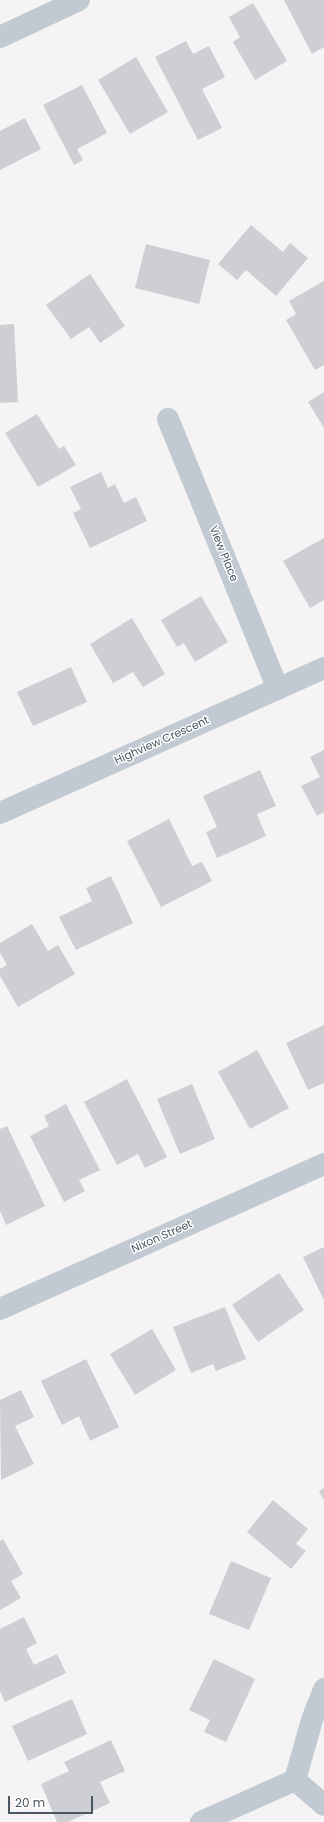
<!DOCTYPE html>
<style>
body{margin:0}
#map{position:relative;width:324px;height:1822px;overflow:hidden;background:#f5f3f3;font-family:Poppins,sans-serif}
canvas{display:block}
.scale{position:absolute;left:8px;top:1796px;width:85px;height:18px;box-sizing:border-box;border:2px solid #4a5661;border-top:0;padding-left:5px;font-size:12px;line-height:14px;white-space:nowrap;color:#4a5661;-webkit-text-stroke:3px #fff;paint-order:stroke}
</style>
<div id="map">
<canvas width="324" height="1822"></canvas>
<div class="scale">20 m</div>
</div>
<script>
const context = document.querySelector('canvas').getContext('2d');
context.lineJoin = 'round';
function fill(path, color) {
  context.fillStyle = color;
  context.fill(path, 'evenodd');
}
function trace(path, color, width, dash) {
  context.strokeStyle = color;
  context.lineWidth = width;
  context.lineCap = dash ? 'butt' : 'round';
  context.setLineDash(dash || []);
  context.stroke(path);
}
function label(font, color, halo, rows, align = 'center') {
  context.font = font + ' Poppins,sans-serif';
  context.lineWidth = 3;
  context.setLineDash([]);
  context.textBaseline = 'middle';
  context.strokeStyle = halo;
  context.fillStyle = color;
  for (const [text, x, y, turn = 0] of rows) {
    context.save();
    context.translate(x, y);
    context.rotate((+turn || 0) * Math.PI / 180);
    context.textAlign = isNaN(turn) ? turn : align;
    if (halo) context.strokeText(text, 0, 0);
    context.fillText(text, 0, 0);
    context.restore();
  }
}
fill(new Path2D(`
 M284 0H324V47L312 54Z
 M253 3 287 61 255 80 233 42 240 37 229 17Z
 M186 41 193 54 209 46 225 77 202 89 222 128 198 140 155 57Z
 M136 57 168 112 130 134 98 80Z
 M82 85 107 133 77 149 83 160 74 165 43 105Z
 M25 118 41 149 0 170V131Z
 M251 225 283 252 290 243 308 258 276 296 246 270 237 280 218 264Z
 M146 244 210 260 199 304 135 288Z
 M90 274 125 326 100 343 89 327 71 339 46 305Z
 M324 281V365L315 370 286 320 296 314 289 301Z
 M14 324 18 402 0 403V325Z
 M324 392V428L308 402Z
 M37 414 59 449 64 446 76 465 38 487 5 433Z
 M101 472 108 488 115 484 124 503 136 497 147 521 90 548 73 513 81 509 70 487Z
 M324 538V600L310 608 283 561Z
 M201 596 228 642 195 662 184 643 177 647 161 620Z
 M132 618 165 674 143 687 133 672 113 683 90 644Z
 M71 667 87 702 33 726 17 692Z
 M324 750V812L317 816 301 786 320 777 310 757Z
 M260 770 276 806 257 814 266 836 217 858 206 832 217 827 203 796Z
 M169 819 192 866 202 862 212 881 161 907 127 841Z
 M111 876 133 923 76 950 59 917 92 901 86 888Z
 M32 924 48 951 58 945 75 974 18 1007 0 976V969L7 965 0 953V943Z
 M324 1025V1083L308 1090 286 1043Z
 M257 1050 289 1108 250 1129 218 1072Z
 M127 1079 167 1157 145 1168 138 1154 117 1165 84 1102Z
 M192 1084 215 1139 180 1154 157 1099Z
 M66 1104 100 1170 79 1180 85 1191 64 1202 30 1136 49 1126 44 1116Z
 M7 1126 45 1206 6 1225 0 1211V1129Z
 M324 1247V1300L303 1257Z
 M279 1273 304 1310 258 1342 232 1305Z
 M225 1307 246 1359 216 1371 213 1364 191 1373 173 1327Z
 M152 1329 176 1370 135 1395 110 1354Z
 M86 1359 119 1427 90 1441 79 1416 62 1425 41 1381Z
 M21 1390 34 1417 15 1426 34 1464 1 1480 0 1400Z
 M324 1488V1500L319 1491Z
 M273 1500 308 1529 296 1544 306 1551 291 1569 247 1532Z
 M3 1539 23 1574 11 1581 21 1598 0 1610V1541Z
 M231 1561 271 1578 249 1630 209 1614Z
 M24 1617 37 1643 26 1649 34 1665 57 1654 66 1673 5 1702 0 1691V1629Z
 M214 1659 255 1679 226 1742 204 1732 210 1720 189 1710Z
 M72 1699 87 1734 28 1761 12 1726Z
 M111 1740 125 1771 100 1782 110 1803 68 1822H57L41 1784 69 1771 64 1762Z`), '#cdcfd5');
trace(new Path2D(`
 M0 37 79 0
 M168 419 278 689
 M0 813 324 668
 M295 1780 312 1720 324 1689
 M295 1780 324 1805
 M201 1822 295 1780`), '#c1cad2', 22);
trace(new Path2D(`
 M0 1309 324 1164`), '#c1cad2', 22);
label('11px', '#4a5661', '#fff', [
 ["View Place",223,554,68],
 ["Highview Crescent",162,741,-24],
 ["Nixon Street",162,1237,-24]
]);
</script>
